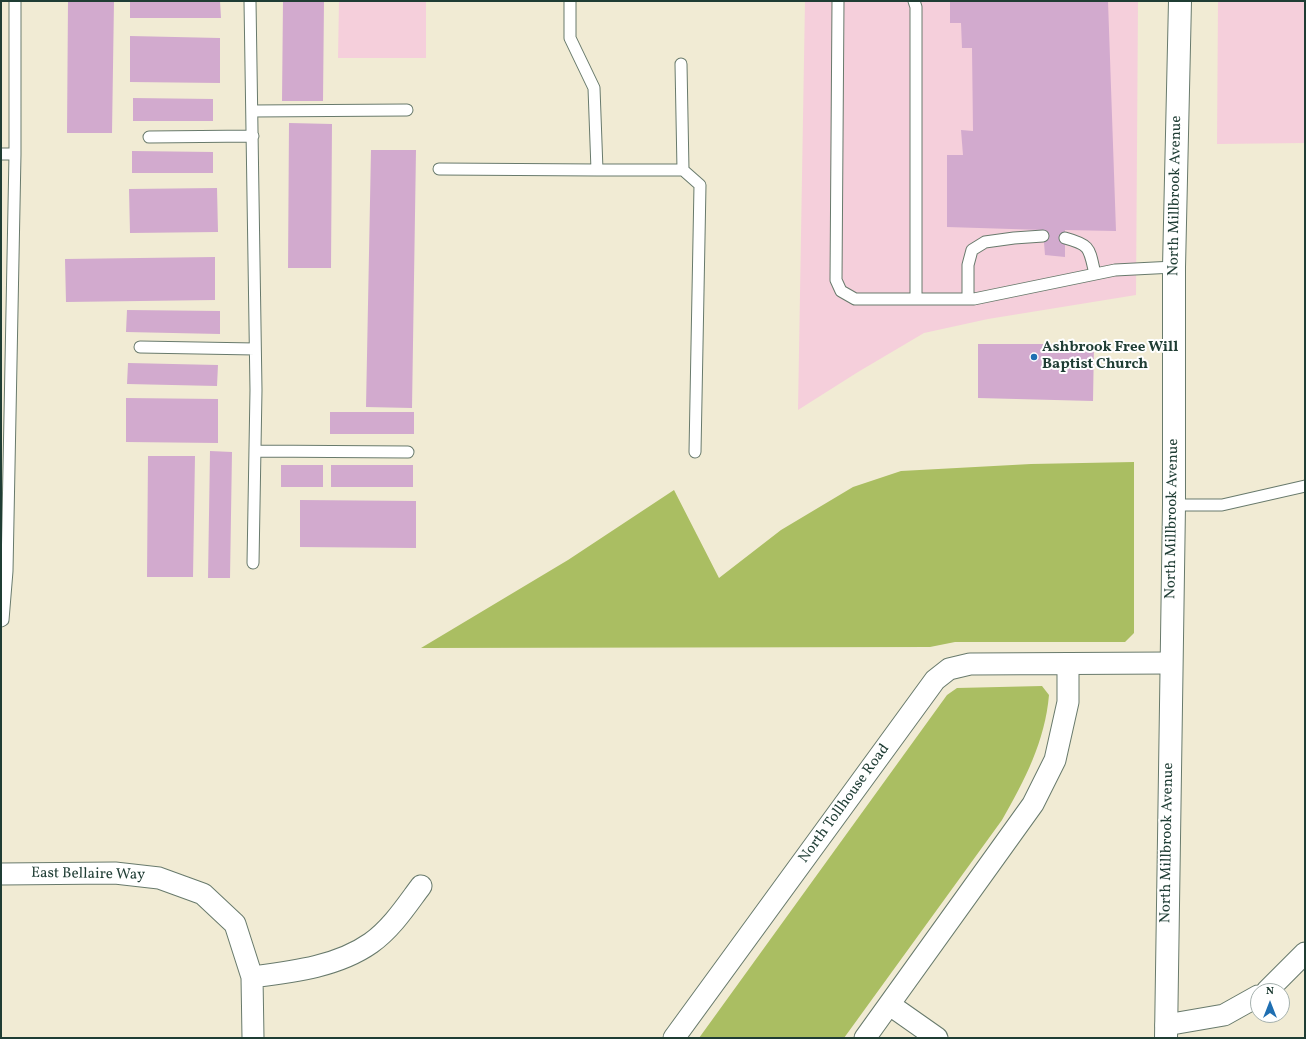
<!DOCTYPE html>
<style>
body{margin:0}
#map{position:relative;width:1306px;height:1039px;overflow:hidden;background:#f1ebd4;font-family:Vollkorn,serif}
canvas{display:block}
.frame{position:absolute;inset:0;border:2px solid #1f3d34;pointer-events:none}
.north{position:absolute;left:1250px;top:983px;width:40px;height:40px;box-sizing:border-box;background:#fff;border:1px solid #a5b1ae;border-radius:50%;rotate:0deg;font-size:11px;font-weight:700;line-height:16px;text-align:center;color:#1f3d34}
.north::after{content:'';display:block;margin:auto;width:14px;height:18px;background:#1f6fb2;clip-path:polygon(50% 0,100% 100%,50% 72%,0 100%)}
</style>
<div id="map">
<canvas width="1306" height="1039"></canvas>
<div class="frame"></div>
<div class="north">N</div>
</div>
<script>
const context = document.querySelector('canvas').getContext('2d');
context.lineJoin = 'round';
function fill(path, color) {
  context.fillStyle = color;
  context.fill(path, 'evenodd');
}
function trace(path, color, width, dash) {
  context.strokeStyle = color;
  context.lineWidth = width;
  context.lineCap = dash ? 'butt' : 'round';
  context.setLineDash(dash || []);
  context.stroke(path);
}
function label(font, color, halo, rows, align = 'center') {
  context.font = font + ' Vollkorn,serif';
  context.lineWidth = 4;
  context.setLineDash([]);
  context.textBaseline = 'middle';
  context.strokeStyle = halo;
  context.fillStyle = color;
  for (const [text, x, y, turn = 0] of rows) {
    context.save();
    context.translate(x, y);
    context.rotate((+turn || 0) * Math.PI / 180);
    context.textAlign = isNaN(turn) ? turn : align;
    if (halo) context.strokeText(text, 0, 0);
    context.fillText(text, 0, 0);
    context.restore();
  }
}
fill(new Path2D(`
 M339 1H426V58H338Z
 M805 1H1138L1136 295 988 319 924 333 858 372 798 410Z
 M1218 1H1305V143L1217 144Z`), '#f5cfdb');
fill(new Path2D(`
 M1134 462V633L1125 642H955L930 647 421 648 568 560 674 490 719 578 781 530 853 487 901 471 1031 464Z
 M1042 686 1049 695C1045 741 1025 780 1002 820L844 1038H699L947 695 957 688Z`), '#aabe62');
fill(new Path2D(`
 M68 1H114L112 133H67Z
 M130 1H220L221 18H130Z
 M283 1H324L323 101H282Z
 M950 1H1108L1116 231 1065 230V257L1045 255 1043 230 947 227V155H963L961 130 973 131 972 48H962L961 23H950Z
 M130 36 220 38V83L130 82Z
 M133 98 213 99V121H133Z
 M289 123 332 124 331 268H288Z
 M371 150H416L412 408 366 407Z
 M132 151 213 152V173H132Z
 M217 188 218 232 130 233 129 189Z
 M215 257V300L66 302 65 259Z
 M127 310 220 311V334L126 332Z
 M978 344H1094L1093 401 978 398Z
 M128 363 218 365 217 386 127 384Z
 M126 398 218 399V443L126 442Z
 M330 412H414V434H330Z
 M210 451 232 452 230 578H208Z
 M148 456H195L193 577H147Z
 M281 465H323V487H281Z
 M331 465H413V487H331Z
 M300 500 416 501V548L300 547Z`), '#d2aace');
const service = new Path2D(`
 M250 1 256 390 253 563
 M838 1 836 280 841 291 855 299H974L1115 270 1174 267
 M914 1 916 7V299
 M681 64 683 170
 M252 111 407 110
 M149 137 253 136
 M1 154H15
 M439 169 597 170 594 88 570 38V1
 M597 170H683L700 185 695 452
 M1065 238C1091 245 1089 248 1095 274
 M968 299V265L972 250 985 242 1014 238 1043 236
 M140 347 255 349
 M255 451 408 452
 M1174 505H1222L1305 486
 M1 621 3 620 7 571 15 154V1`);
const minor = new Path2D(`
 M1 874 115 873 159 878 203 894 235 924 252 977 253 1038
 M252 977C291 972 337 967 371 943 392 928 406 906 421 886
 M1267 991 1305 953
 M890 1005 937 1038
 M1166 1025 1224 1015 1258 996
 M674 1038 935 680 949 669 970 664 1170 663
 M865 1038 1033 804 1055 760 1068 702V664`);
const tertiary = new Path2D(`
 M1166 1038 1174 505V267L1180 1`);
trace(service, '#687a6c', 13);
trace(minor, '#687a6c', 23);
trace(tertiary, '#687a6c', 24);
trace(service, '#fff', 11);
trace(minor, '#fff', 21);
trace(tertiary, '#fff', 22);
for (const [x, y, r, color] of [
 [1034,357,4,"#1f6fb2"]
]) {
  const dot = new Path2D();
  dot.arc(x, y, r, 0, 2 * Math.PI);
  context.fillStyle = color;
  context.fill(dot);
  trace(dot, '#fff', 1.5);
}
label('15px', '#1f3d34', '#fff', [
 ["North Millbrook Avenue",1176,196,-89],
 ["North Millbrook Avenue",1173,519,-89],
 ["North Tollhouse Road",845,804,-54],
 ["North Millbrook Avenue",1168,843,-89],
 ["East Bellaire Way",88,875,1]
]);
label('bold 15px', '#1f3d34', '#fff', [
 ["Ashbrook Free Will",1042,348],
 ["Baptist Church",1042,365]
], 'left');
</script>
